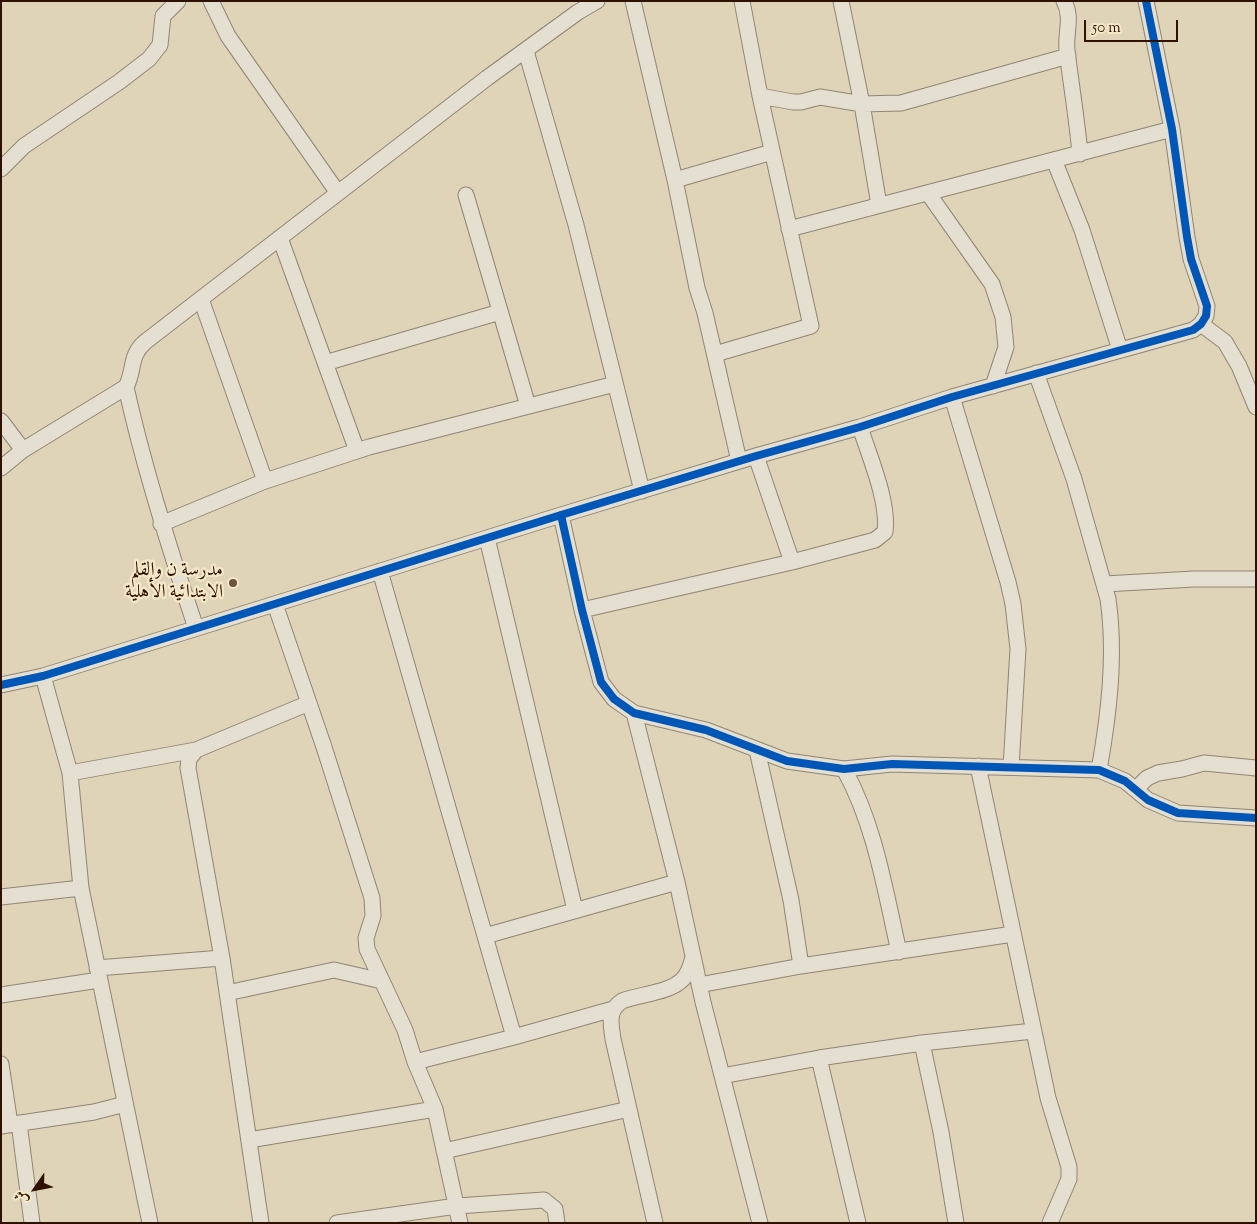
<!DOCTYPE html>
<meta charset="utf-8">
<style>
body{margin:0}
#map{position:relative;width:1257px;height:1224px;overflow:hidden;background:#dfd4b8;font-family:"Sorts Mill Goudy",Amiri,serif}
canvas{display:block}
.frame{position:absolute;inset:0;border:2px solid #2e1100;pointer-events:none}
.north{position:absolute;left:10px;top:1164px;width:50px;height:50px;-webkit-text-stroke:4px #f5e8c6;paint-order:stroke;rotate:237deg;font-size:14px;font-weight:700;line-height:20px;text-align:center;color:#2e1100}
.north::after{content:'';display:block;margin:auto;width:18px;height:22px;background:#2e1100;clip-path:polygon(50% 0,100% 100%,50% 72%,0 100%)}
.scale{position:absolute;left:1084px;top:20px;width:94px;height:22px;box-sizing:border-box;border:2px solid #2e1100;border-top:0;padding-left:6px;font-size:15px;line-height:18px;white-space:nowrap;color:#2e1100;-webkit-text-stroke:4px #f5e8c6;paint-order:stroke}
</style>
<div id="map">
<canvas width="1257" height="1224"></canvas>
<div class="frame"></div>
<div class="north">ش</div>
<div class="scale">50 m</div>
</div>
<script>
const context = document.querySelector('canvas').getContext('2d');
context.lineJoin = 'round';
function trace(path, color, width, dash) {
  context.strokeStyle = color;
  context.lineWidth = width;
  context.lineCap = dash ? 'butt' : 'round';
  context.setLineDash(dash || []);
  context.stroke(path);
}
function label(font, color, halo, rows, align = 'center') {
  context.font = font + ' "Sorts Mill Goudy",Amiri,serif';
  context.lineWidth = 4.5;
  context.setLineDash([]);
  context.textBaseline = 'middle';
  context.strokeStyle = halo;
  context.fillStyle = color;
  for (const [text, x, y, turn = 0] of rows) {
    context.save();
    context.translate(x, y);
    context.rotate((+turn || 0) * Math.PI / 180);
    context.textAlign = isNaN(turn) ? turn : align;
    if (halo) context.strokeText(text, 0, 0);
    context.fillText(text, 0, 0);
    context.restore();
  }
}
const minor = new Path2D(`
 M211 1 228 36 338 193
 M633 1 675 180
 M841 1 862 104 879 205
 M1064 1C1073 18 1065 33 1067 50 1071 85 1077 119 1080 154
 M526 51 576 225 642 491
 M760 96 793 102H801L820 97 862 104 901 103 1068 56
 M1054 160 1082 230 1120 350
 M1 169 24 146 119 82 149 59 160 45 163 16 178 1
 M928 193 992 284 1003 317 1006 347 993 386
 M466 195 528 406
 M789 229 1172 129
 M280 238 357 451
 M201 299 265 481
 M1201 324 1225 342 1239 366 1256 407
 M715 354 811 326 760 96 742 1
 M325 363 500 312
 M1036 373 1074 479 1108 599C1116 655 1109 714 1099 770
 M126 387C144 469 169 548 196 628
 M952 397 1008 582 1013 604 1018 649 1011 767
 M1 421 23 450 126 387C135 370 129 356 145 342L487 78 578 12 597 1
 M756 456 792 562
 M739 461 705 313 697 288 675 180 772 152
 M1 468 23 450
 M561 515 582 610 601 682 614 699 634 713 706 730 787 761 844 769 892 764 1099 770 1125 781 1148 800 1178 813 1256 818
 M161 524 265 481 369 447 615 384
 M487 538 575 910
 M380 571 514 1037
 M1104 584 1194 579H1256
 M275 604 324 747 372 898 373 916 366 938 367 949 405 1030 415 1062 435 1109 460 1223
 M582 610 792 562 875 540 885 532C889 502 870 458 860 427
 M43 676 70 773 81 888 150 1223
 M1 685 43 676 561 515 756 456 860 427 952 397 1193 330 1201 324 1206 316 1207 306 1191 259 1187 237 1172 129 1146 1
 M634 713 677 882 703 1002 760 1223
 M757 750 791 900 801 966
 M978 766 1048 1098 1069 1167V1179L1050 1223
 M844 769C875 825 885 890 899 952
 M70 773 196 750
 M1136 789 1147 778 1158 773 1182 769 1204 763 1256 768
 M1 897 81 888
 M485 936 677 882
 M97 968 222 958
 M699 985 801 966 1013 934
 M227 993 334 970 382 981
 M1 995 99 980
 M922 1043 941 1132 956 1223
 M819 1058 858 1223
 M415 1062 514 1037 613 1009
 M1 1064 10 1124
 M722 1076 819 1058 922 1043 1033 1031
 M19 1123 32 1223
 M1 1126 94 1112 125 1104
 M249 1140 435 1109
 M444 1151 629 1109
 M261 1223 222 958 188 768 189 759 196 750 309 703
 M337 1223 457 1206 544 1200 555 1209 557 1223
 M655 1223 613 1039C611 1023 607 1011 622 1001 640 994 670 993 683 979 689 973 691 965 693 957`);
trace(minor, '#8f8573', 17);
trace(minor, '#e5dfd1', 15);
trace(new Path2D(`
 M561 515 582 610 601 682 614 699 634 713 706 730 787 761 844 769 892 764 1099 770 1125 781 1148 800 1178 813 1256 818
 M1 685 43 676 561 515 756 456 860 427 952 397 1193 330 1201 324 1206 316 1207 306 1191 259 1187 237 1172 129 1146 1`), '#0057b8', 8);
for (const [x, y, r, color] of [
 [233,583,5,"#6c5540"]
]) {
  const dot = new Path2D();
  dot.arc(x, y, r, 0, 2 * Math.PI);
  context.fillStyle = color;
  context.fill(dot);
  trace(dot, '#f5e8c6', 2);
}
label('19px', '#2e1100', '#f5e8c6', [
 ["مدرسة ن والقلم",223,572],
 ["الابتدائية الأهلية",223,594]
], 'right');
</script>
